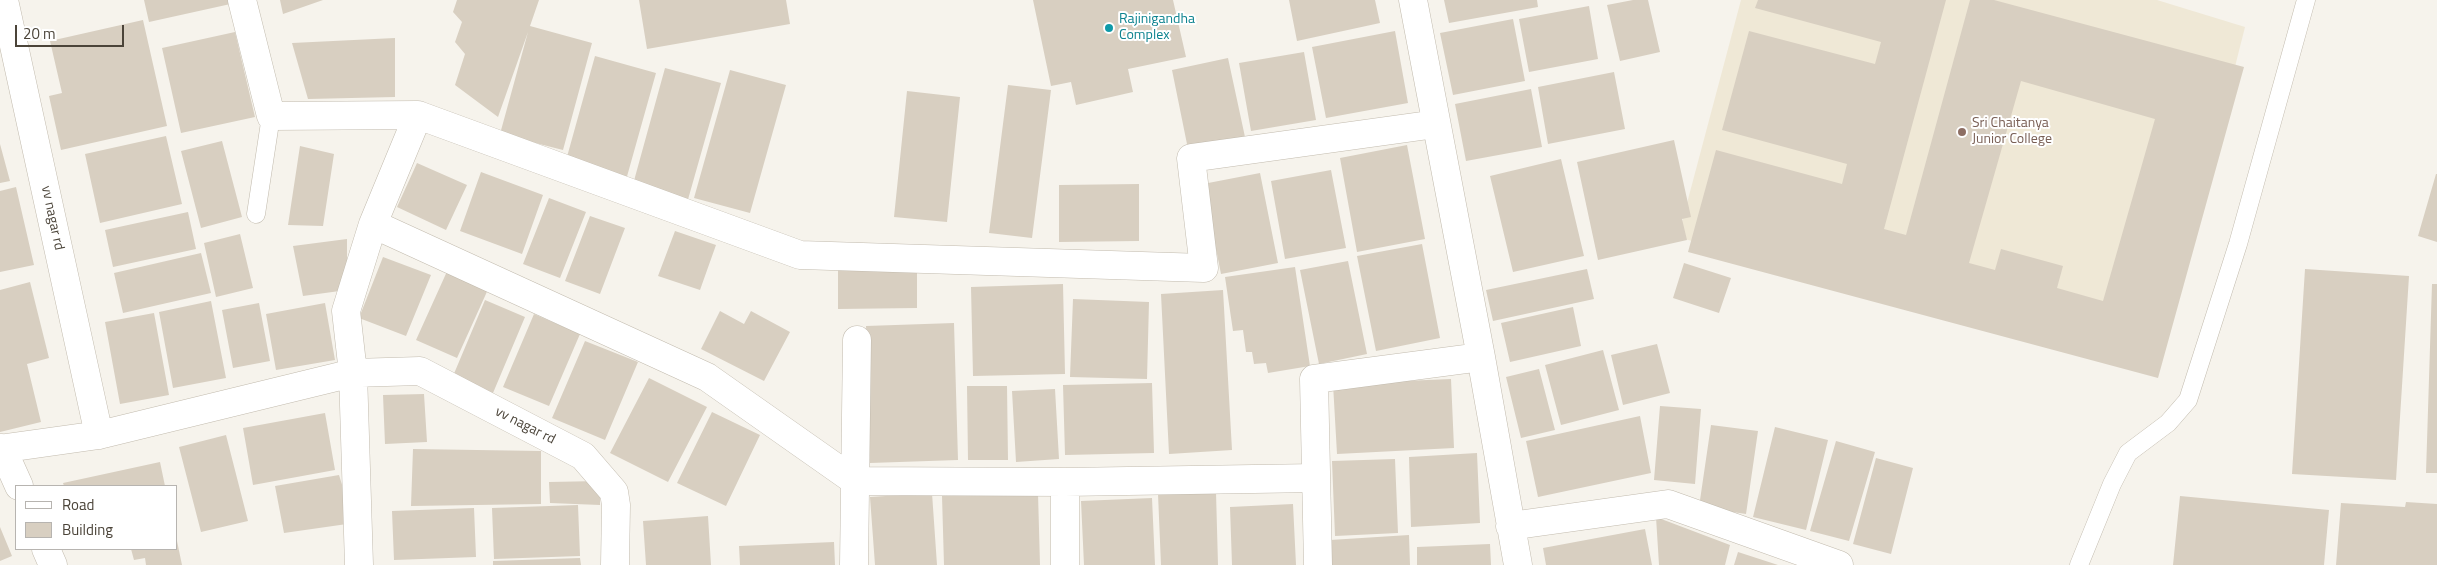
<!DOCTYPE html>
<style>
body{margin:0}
#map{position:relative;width:2437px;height:565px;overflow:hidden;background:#f6f3ec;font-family:"Titillium Web",sans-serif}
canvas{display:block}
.legend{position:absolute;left:15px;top:485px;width:162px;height:65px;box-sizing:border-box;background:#fff;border:1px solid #b7b4b0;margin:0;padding:6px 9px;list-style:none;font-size:15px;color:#4b4439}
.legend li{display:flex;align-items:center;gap:10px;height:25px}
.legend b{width:25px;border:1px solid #b7b4b0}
.scale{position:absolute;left:15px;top:25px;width:109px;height:22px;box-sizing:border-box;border:2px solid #4b4439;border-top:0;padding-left:6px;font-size:15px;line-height:18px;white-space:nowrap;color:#4b4439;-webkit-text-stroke:4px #fff;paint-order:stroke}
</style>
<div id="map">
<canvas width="2437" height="565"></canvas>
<ul class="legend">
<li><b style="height:6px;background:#fff"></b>Road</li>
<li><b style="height:14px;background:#d8cfc1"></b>Building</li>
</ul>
<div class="scale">20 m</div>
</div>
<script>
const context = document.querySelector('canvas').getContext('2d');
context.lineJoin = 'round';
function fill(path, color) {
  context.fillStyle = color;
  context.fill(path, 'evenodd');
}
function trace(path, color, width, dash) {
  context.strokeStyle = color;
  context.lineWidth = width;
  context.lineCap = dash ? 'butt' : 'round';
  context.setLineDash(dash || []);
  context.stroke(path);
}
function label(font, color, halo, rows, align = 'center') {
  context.font = font + ' "Titillium Web",sans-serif';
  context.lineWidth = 4;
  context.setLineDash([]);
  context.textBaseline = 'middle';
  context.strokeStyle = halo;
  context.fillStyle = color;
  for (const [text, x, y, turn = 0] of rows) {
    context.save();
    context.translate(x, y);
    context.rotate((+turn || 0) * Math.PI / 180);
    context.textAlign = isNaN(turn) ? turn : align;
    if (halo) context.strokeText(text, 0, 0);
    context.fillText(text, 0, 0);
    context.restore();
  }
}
fill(new Path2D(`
 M1741 0H2157L2245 27 2157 376 1678 237Z`), '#efe8d6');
fill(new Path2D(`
 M144 0H234L235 3 149 22Z
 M280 0H323L283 14Z
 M457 0H539L530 26 592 43 563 150 500 134 528 32 498 117 455 85 465 54 455 42 462 22 453 12Z
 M639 0H786L790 24 647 49Z
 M1033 0H1173L1186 57 1128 69 1133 92 1076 105 1071 82 1051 86Z
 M1289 0H1375L1380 23 1297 41Z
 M1444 0H1537L1538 7 1449 23Z
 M1633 0H1648L1660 52 1620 61 1607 5Z
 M1758 0H1946L1884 229 1906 235 1970 0H1994L2244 67 2158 378 1688 252 1716 150 1842 184 1847 164 1722 130 1749 31 1875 64 1881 42 1755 8ZM2021 81 2155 119 2103 301 2057 288 2063 266 2001 249 1995 270 1969 263Z
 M1589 6 1598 59 1529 72 1519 19Z
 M1513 19 1525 81 1453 95 1440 33Z
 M143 20 167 126 61 150 49 96 62 93 50 41Z
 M1395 31 1408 103 1326 118 1312 47Z
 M235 32 255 117 181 133 162 48Z
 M395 38V97L308 99 292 43Z
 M1304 52 1316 120 1251 131 1239 63Z
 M595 56 656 73 626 180 565 164Z
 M1228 58 1245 137 1188 149 1172 70Z
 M665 68 721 83 687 203 632 188Z
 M730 70 786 85 750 213 694 198Z
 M1614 72 1625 129 1548 144 1538 87Z
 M1008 85 1051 90 1032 238 989 233Z
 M1531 89 1542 147 1466 161 1455 104Z
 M907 91 960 97 947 222 894 217Z
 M166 136 182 204 100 223 85 154Z
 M1674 140 1691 217 1682 219 1687 240 1598 260 1577 162Z
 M222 141 242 217 201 228 181 151Z
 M0 144 10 181 0 183Z
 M1407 145 1425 239 1357 252 1340 158Z
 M300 146 334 154 323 226 288 225Z
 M1561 159 1584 256 1513 272 1490 176Z
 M417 163 467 185 446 230 397 207Z
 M1331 170 1346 248 1285 259 1271 181Z
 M481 172 543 195 522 254 460 231Z
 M1260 173 1278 263 1221 274 1203 184Z
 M2436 174H2437V242L2418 236Z
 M1139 184V241L1059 242V185Z
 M16 187 34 265 0 272V191Z
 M549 198 586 212 560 278 523 264Z
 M188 212 196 249 113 267 105 230Z
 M590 216 625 228 600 294 565 281Z
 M675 231 716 245 700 290 658 276Z
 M240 234 253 288 216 297 204 243Z
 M347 239V290L303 296 293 246Z
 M1422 244 1440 338 1376 351 1357 256Z
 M201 253 211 293 123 313 114 273Z
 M383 257 431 275 406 336 359 318Z
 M1348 261 1367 354 1319 364 1300 270Z
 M838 263H917V308L838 309Z
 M1684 263 1731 278 1719 313 1673 298Z
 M449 267 490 285 457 358 416 340Z
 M1295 267 1310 366 1268 373 1266 363 1254 364 1252 352H1246L1243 330 1233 331 1225 277Z
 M1587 269 1594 299 1493 321 1486 290Z
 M2305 269 2409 276 2396 480 2292 474Z
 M30 282 49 358 27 364 41 422 0 432V290Z
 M1063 284 1065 374 973 376 971 287Z
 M2432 284H2437V473H2426Z
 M1223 290 1232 450 1169 454 1161 294Z
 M1073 299 1149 302 1147 379 1070 377Z
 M485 300 525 317 493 393 453 376Z
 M211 301 226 378 173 388 159 312Z
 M259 303 270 361 233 368 222 310Z
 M325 303 335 360 276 370 266 314Z
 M1573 307 1581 346 1510 362 1501 323Z
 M720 311 744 324 751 311 790 332 764 381 701 349Z
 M154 313 169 395 120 404 105 322Z
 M534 314 580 334 549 406 503 387Z
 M954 323 958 460 870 463 866 326Z
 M585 341 638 362 605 440 552 418Z
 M1657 344 1670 393 1623 405 1611 355Z
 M1603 350 1619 410 1561 425 1545 365Z
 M1539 369 1555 430 1521 438 1506 377Z
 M649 378 707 407 668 482 610 453Z
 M1451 379 1454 448 1337 454 1333 384Z
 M1152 383 1154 453 1065 455 1063 385Z
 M967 386H1007L1008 460H968Z
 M1055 389 1059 459 1016 462 1012 391Z
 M424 394 427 442 385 444 383 395Z
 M1660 406 1701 409 1695 484 1654 480Z
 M712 412 760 435 726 506 677 483Z
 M325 413 335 470 253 485 243 428Z
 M1640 416 1651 473 1538 497 1526 441Z
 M1711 425 1758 431 1746 514 1699 507Z
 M1775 427 1828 440 1806 530 1753 517Z
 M226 435 248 521 201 532 179 447Z
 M1836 441 1875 452 1849 541 1810 531Z
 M413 449 541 451V504L411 506Z
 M1477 453 1480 523 1411 527 1409 457Z
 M1876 458 1913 468 1891 554 1853 544Z
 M1395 459 1398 533 1335 536 1332 461Z
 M160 462 165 486H64L63 483Z
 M339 475 354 523 284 533 275 486Z
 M600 481V505L550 503 549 482Z
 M1216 492 1218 565H1161L1158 494Z
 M932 493 937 565H875L870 497Z
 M1038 493 1040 565H944L942 496Z
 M2180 496 2329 510 2324 565H2173Z
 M1152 498 1155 565H1084L1081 501Z
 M2406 502 2437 504V565H2336L2341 503 2405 507Z
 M1293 504 1296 565H1232L1230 507Z
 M578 505 580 556 494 559 492 508Z
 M474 508 476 557 394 560 392 511Z
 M708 516 711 565H646L643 521Z
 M1656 517 1730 545 1725 565H1659Z
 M0 527 12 556 0 561Z
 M1645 529 1652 565H1546L1543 548Z
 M1409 535 1410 565H1331L1330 540Z
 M177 541 182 565H146L145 558 134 560 131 549H176Z
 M834 542 835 565H740L739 546Z
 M1490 544 1491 565H1417V547Z
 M1738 552 1778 565H1734Z
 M580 558 581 565H493V561Z`), '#d8cfc1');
const service = new Path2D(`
 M256 214 271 116
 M2079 565 2112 484 2128 453 2168 423 2188 400 2238 244 2306 0`);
const minor = new Path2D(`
 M4 0 99 435
 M242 0 271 116 418 115 800 255 1204 268 1191 158 1436 124
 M1413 0 1481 357 1518 565
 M373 224 707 377 855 481 1065 482 1316 478
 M2 448 19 486
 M0 449 99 435 353 373 420 371 583 456 614 492 616 505 615 565
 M1065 482V565
 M1510 526 1668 504 1839 565
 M46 549 53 565
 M359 565 353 373 346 311 373 224 418 115
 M854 565 857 340
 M1318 565 1314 379 1481 357`);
trace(service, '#c2bbae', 19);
trace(minor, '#c2bbae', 29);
trace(service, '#fff', 18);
trace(minor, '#fff', 28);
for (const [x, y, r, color] of [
 [1109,28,5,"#0f9aa8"],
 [1962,132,5,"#8d6e63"]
]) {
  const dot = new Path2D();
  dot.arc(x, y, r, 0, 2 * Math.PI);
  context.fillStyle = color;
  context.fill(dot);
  trace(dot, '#fff', 2);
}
label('14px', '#0d838f', '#fff', [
 ["Rajinigandha",1119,20],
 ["Complex",1119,36]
], 'left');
label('14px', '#785e54', '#fff', [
 ["Sri Chaitanya",1972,124],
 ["Junior College",1972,140]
], 'left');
label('14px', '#4b4439', '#fff', [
 ["vv nagar rd",52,218,78],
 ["vv nagar rd",525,426,27]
]);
</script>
